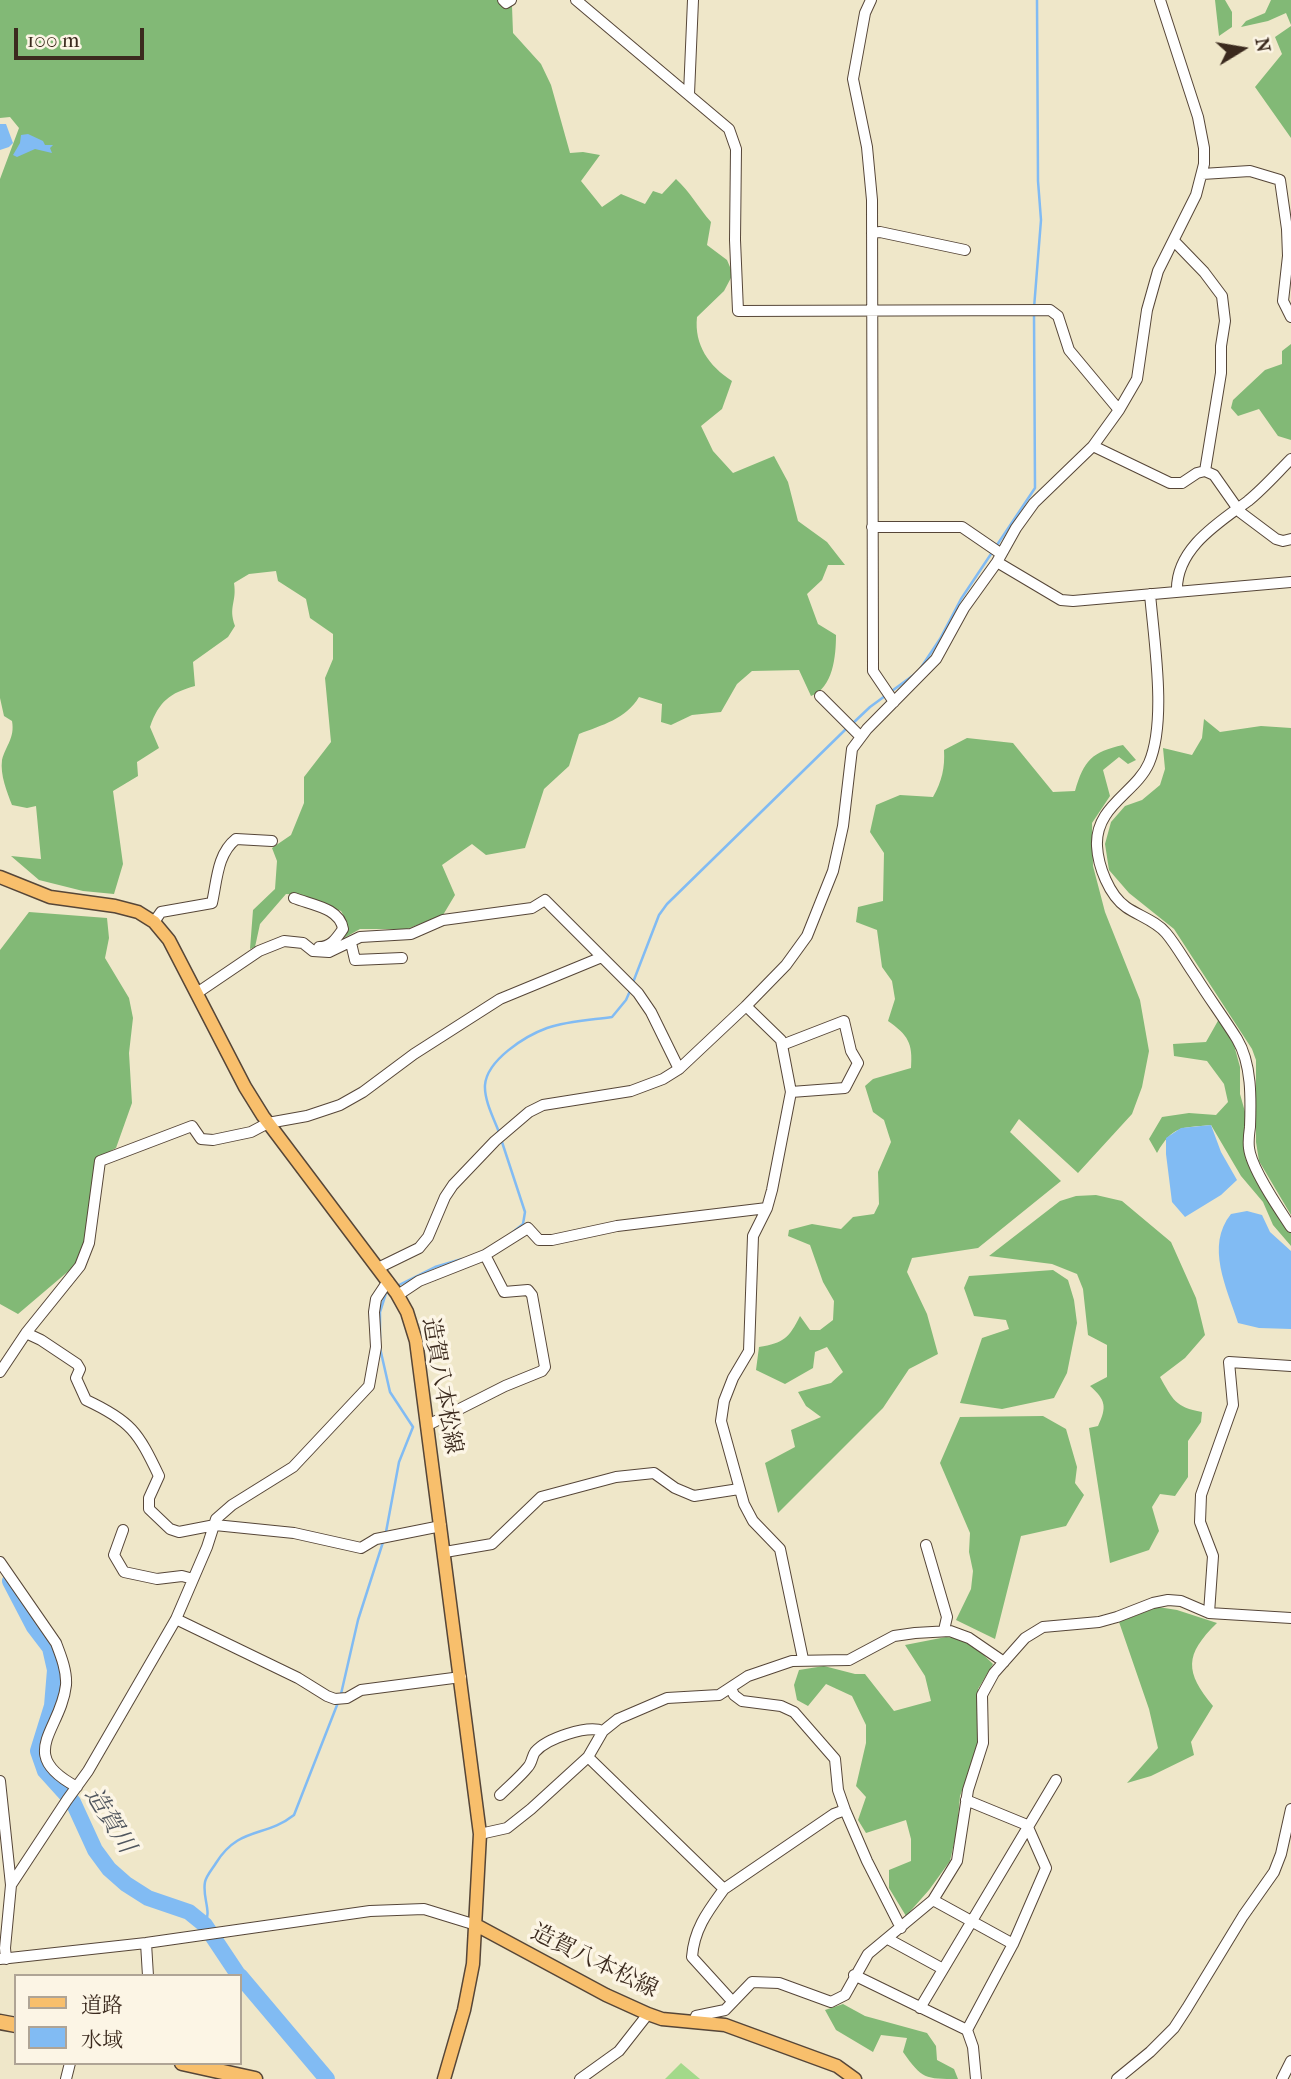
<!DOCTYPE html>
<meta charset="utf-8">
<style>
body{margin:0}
#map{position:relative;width:1291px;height:2079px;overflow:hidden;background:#efe7c9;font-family:"IM FELL French Canon","Noto Serif JP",serif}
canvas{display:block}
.legend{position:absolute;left:14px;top:1974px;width:228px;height:91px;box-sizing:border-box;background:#fcf5e5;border:2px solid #afa495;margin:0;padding:9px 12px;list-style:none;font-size:21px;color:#3b2a1e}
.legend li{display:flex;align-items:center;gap:14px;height:35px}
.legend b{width:35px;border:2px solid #afa495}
.north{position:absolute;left:1207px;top:14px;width:70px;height:70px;-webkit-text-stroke:5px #fcf5e5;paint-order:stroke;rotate:79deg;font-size:19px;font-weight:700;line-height:28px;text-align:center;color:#3b2a1e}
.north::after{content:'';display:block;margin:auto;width:24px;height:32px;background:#3b2a1e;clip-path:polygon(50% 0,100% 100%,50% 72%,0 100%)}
.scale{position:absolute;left:14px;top:28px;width:130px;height:32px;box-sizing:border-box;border:4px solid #3b2a1e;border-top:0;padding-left:9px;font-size:21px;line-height:24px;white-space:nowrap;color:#3b2a1e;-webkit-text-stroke:5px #fcf5e5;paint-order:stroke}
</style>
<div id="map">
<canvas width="1291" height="2079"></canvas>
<ul class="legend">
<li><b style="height:9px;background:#f8bf6c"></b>道路</li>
<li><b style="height:19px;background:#81bbf3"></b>水域</li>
</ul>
<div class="north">N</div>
<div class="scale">100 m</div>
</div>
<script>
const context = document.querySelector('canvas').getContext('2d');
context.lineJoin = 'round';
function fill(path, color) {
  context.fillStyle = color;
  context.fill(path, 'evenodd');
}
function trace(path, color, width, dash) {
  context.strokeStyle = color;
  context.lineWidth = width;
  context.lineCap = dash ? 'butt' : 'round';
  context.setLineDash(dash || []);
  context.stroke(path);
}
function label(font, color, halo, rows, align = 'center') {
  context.font = font + ' "IM FELL French Canon","Noto Serif JP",serif';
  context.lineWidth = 7;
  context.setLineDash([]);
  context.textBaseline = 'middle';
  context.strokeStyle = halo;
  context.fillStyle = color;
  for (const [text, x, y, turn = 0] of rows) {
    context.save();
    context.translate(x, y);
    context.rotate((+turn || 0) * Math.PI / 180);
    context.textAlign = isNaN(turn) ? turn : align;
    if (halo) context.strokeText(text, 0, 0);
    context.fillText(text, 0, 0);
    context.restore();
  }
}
fill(new Path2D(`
 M681 2063 700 2079H665Z`), '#a3d98a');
fill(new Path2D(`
 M0 0H508L512 6 513 33 541 64 551 85 570 153 583 152 600 155 581 181 602 207 621 194 645 204 653 191 662 194 676 179C690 192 698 207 711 222L707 245 727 260 733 274 724 291 697 317C694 345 709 366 732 381L722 409 701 426 713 451 733 473 774 456 788 482 798 521 827 542 845 565H828L822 580 807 594 818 624 836 635C836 656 833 688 811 696L799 670 752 671 737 684 721 712 692 715 671 725 661 722 662 704 639 697C626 719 602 725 579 734L569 766 544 789 525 848 486 855 472 844 442 865 455 895 443 915 407 929H360L344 938 347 922 341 911 300 895 286 894 260 924 255 947 250 949 253 910 275 889 277 861 272 848 291 835 304 803V777L331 742 325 678 333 659V634L310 618 306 599 278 581 276 571 249 574 234 583C237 603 228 606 235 626L228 637 193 662 195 686C170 693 159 701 150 727L159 748 137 762 138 776 113 791 123 864 114 894 83 891 39 880 11 856 41 859 36 806 27 808 12 805C7 792 0 775 2 760 6 745 15 738 12 721L4 716 0 698V179L19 128 10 117 0 118Z
 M1215 0H1225L1232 12V27L1219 36Z
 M1271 0H1291V25L1286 13 1268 21 1241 27 1246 21 1265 13Z
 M1291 26V25V138L1255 87 1282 54 1275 37Z
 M1291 344V440L1278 436 1259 409 1238 416 1231 408 1233 400 1265 370 1282 364V351Z
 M1204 719 1220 732 1261 726 1291 728V1215L1259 1161 1256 1142V1060L1252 1049 1174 929 1129 893 1109 870 1105 844 1111 822 1125 806 1142 800 1160 785 1165 769 1163 748 1192 755 1202 738Z
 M967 738 1013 743 1053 792 1075 791C1084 760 1092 752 1123 745L1136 760 1128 764 1119 757 1103 770 1110 796 1092 823 1093 866 1105 912 1140 1000 1149 1051 1142 1087 1132 1114 1078 1173 1019 1119 1010 1132 1061 1181 978 1248 912 1258 907 1272 927 1314 938 1354 909 1369 883 1408 778 1513 765 1463 795 1447 791 1430 821 1417 806 1406 798 1392 831 1383 843 1372 827 1347 815 1352 813 1368 785 1384 756 1370 759 1347C784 1343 789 1338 800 1316L810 1330H820L833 1320 834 1301 823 1282 810 1245 788 1236 789 1230 812 1224 841 1229 853 1217 874 1214 879 1204 878 1172 891 1142 884 1120 873 1112 865 1086 873 1079 911 1068C913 1043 908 1035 888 1021L895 999 892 981 882 967 877 930 856 922 858 907 883 901 884 853 870 832 876 805 900 795 933 797C942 781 945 768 944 750Z
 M29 912 107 918 109 938 105 958 129 998 133 1018 129 1053 132 1103 116 1148 96 1159 86 1241 78 1263 18 1314 0 1304V950Z
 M1219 1019 1234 1045 1240 1067V1094L1247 1119 1244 1141 1246 1160 1291 1232V1246L1273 1225 1263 1202 1241 1176 1211 1125C1181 1128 1173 1125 1157 1153L1149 1139 1162 1117 1189 1113 1216 1115 1228 1102 1224 1084 1207 1061 1174 1056 1173 1044 1206 1042Z
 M1096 1195 1122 1201 1171 1242 1196 1298 1205 1335 1185 1358 1160 1377C1173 1400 1175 1407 1202 1412L1201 1422 1188 1441V1477L1175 1496 1160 1494 1152 1507 1159 1531 1149 1550 1110 1563 1089 1428 1098 1426C1107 1407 1106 1400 1090 1386L1107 1377V1345L1088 1335 1083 1289 1077 1274 1052 1264 989 1256 1060 1201 1076 1196Z
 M1053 1270 1068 1280 1074 1300 1077 1323 1067 1373 1054 1398 1002 1409 960 1403 982 1338 1009 1329 1006 1320 974 1316 964 1288 969 1276Z
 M1043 1416 1066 1429 1077 1467 1075 1483 1084 1495 1066 1526 1021 1536 995 1639 956 1620 971 1589 973 1571 969 1552 970 1533 940 1463 960 1417Z
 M1158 1607 1177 1610 1217 1623C1184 1655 1185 1672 1213 1706L1191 1742 1194 1755 1151 1776 1127 1783 1158 1748 1149 1709 1119 1622Z
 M946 1637 967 1639 993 1664 978 1689 979 1744 960 1796 957 1830 950 1861 929 1890 906 1916 889 1888V1870L911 1861V1839L906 1820 866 1833 858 1820 866 1797 856 1786 866 1743V1725L852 1696 826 1684 808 1706 797 1700 794 1685 799 1670 824 1666 855 1674H865L894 1711 931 1701 925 1676 905 1645Z
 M843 2004 865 2016 927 2033 936 2046 937 2060 954 2069 958 2079C925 2079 922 2079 903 2052L907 2038 881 2035 873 2052 836 2030 825 2010Z`), '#82b976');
fill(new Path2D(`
 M0 124H6L13 143 9 147 0 150Z
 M28 134 43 141 45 145H53L50 148 52 153 35 149 17 157 13 155 20 143 21 135Z
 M1211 1125 1221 1152 1237 1180 1221 1195 1185 1217 1172 1202 1166 1154V1138L1181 1128Z
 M1247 1211 1262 1215 1270 1232 1291 1251V1329L1259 1328 1238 1323C1227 1288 1205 1246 1231 1214Z`), '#81bbf3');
trace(new Path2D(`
 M1034 308 1041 220 1038 181 1037 0
 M920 669 940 639 961 599 1035 488 1034 314
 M852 724 870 707 915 674
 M632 985 659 915 667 904 847 728
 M499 1132C494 1119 484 1100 485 1085 487 1060 525 1036 547 1028 567 1021 590 1020 612 1017L626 1000 630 991
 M501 1139 525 1212 523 1224 513 1232
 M397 1286 435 1267 462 1259
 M380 1338V1312L386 1293
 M380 1348 390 1392 413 1427 399 1462 386 1532
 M341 1694 358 1620 384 1539
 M205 1925C212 1910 202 1898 205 1882 206 1876 213 1868 216 1863 239 1826 265 1838 294 1815L339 1700`), '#81bbf3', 2.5);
trace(new Path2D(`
 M10 1581 34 1627 50 1648 55 1670 52 1706 38 1751 45 1771 73 1802 95 1850 109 1869 126 1884 148 1898 189 1912 205 1925 239 1976
 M240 1976 327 2079`), '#81bbf3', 16);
const minor = new Path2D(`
 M503 0 506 3 511 0
 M576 0 729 129 736 149 735 240 738 311 1050 310 1058 316 1069 350 1119 410
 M871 0 865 13 853 79 867 147 872 200 873 671 894 702
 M689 94 693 0
 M1202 174 1250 171 1280 180 1287 229 1288 256 1283 301 1291 317
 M872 233 880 232 965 250
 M1174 241 1204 272 1222 296 1225 321 1221 346V373L1205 471
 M1093 446 1170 483H1182L1197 473 1205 471 1214 475 1240 512 1276 539 1283 541 1291 539
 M872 527H962L1000 553
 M997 562 1061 600 1073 601 1291 582
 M1177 592C1175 549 1218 523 1248 501 1263 489 1277 473 1291 459
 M1150 594C1154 641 1167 721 1149 763 1136 793 1095 806 1097 846 1098 866 1109 895 1126 907 1139 916 1156 921 1166 933 1177 946 1186 963 1196 977 1209 998 1224 1018 1237 1039 1252 1064 1251 1099 1250 1127 1249 1134 1248 1141 1249 1148 1251 1168 1279 1209 1291 1227
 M820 696 860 736
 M294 898C312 905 340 908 343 929 336 939 331 947 319 947
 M154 922 161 912 212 903C217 881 217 854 236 839L272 841
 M351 943 355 960 402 958
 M197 993 259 951 284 941 303 943 313 951 329 952 360 937 411 934 443 920 532 908 545 900 638 993 651 1012 679 1069
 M746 1006 781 1040 791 1092 772 1190 767 1208 753 1236 749 1351 733 1378 724 1401 721 1421 744 1504 753 1521 780 1549 803 1659
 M782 1045 844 1021 851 1051 858 1063 845 1088 791 1092
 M378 1268 419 1248 428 1237 445 1197 453 1185 495 1141 529 1112 543 1105 631 1091 663 1079 679 1069 746 1006 786 965 807 936 833 871 843 826 852 749 867 729 936 659 964 608 997 562 1016 528 1034 503 1093 446 1119 410 1137 379 1147 310 1158 271 1196 195 1204 164V148L1198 117 1160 0
 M398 1295 419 1281 485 1255 528 1228 539 1240H552L617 1226 767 1208
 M26 1333 41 1340 77 1364 80 1369 76 1378 86 1400C131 1421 138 1432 159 1476L149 1498V1509L170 1529 179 1532 215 1525 294 1533 361 1548 376 1539 441 1526
 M0 1372 26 1333 80 1266 89 1243 100 1161 192 1126 201 1139 213 1140 251 1132 268 1123 307 1116 340 1105 363 1092 414 1054 500 999 602 957
 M428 1425 505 1386 542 1371 545 1367 532 1295 528 1290 504 1292 485 1255
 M123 1530 114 1555 124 1572 157 1579 182 1576 193 1579
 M926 1545 947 1617 944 1630
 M445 1552 492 1544 541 1497 616 1477 654 1473 675 1488 694 1496 739 1489
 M0 1562 56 1643C61 1656 67 1671 66 1685 61 1731 15 1754 77 1787
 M1209 1613 1213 1556 1200 1522 1201 1495 1233 1405 1229 1362 1291 1366
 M176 1619 298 1678 327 1696 335 1699 347 1698 361 1690 461 1677
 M731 1688 734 1695 742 1701 781 1706 794 1712 835 1759 838 1790 845 1810 867 1861 901 1928
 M588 1757 724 1889
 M0 1781 11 1885 5 1948 6 1959
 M500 1795C509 1786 520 1777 528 1767 532 1763 532 1756 535 1752 547 1738 587 1725 603 1731
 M966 1800 1027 1825 1046 1868 1013 1944 967 2030 973 2047 976 2079
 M480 1834 507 1828 531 1809 588 1757 603 1731 618 1719 667 1698 719 1695 748 1676 792 1661 849 1660 894 1636 915 1633 950 1631 969 1638 1004 1662
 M11 1885 67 1800 88 1771 176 1619 207 1547 216 1519 232 1505 293 1467 369 1386 376 1347 374 1312 376 1299 388 1281
 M933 1900 1013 1944
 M888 1939 943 1969
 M146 1943 148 1976
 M0 1959 146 1943 370 1911 424 1909 476 1925
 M854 1975 967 2030
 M732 2001 692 1957C694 1929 708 1911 724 1889L834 1814 845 1810
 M920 2008 1056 1780
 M694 2022 696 2016 725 2010 752 1982 779 1983 831 2002 845 1995 868 1954 933 1900 957 1861 968 1790 983 1743 982 1695 994 1673 1025 1638 1043 1627 1099 1622 1117 1617 1153 1603 1168 1600 1181 1601 1209 1613 1291 1618
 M66 2079 70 2063
 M580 2079 619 2051 648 2014
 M1117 2079 1150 2052 1174 2028 1187 2008 1243 1916 1274 1872 1281 1854 1291 1809
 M1282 2079 1291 2061`);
const major = new Path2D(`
 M0 877 50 897 115 906 138 912 154 922 169 940 245 1087 263 1116 397 1294 407 1312 416 1341 480 1834 473 1964 464 2010 444 2079
 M476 1925 606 1995 648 2014 662 2019 725 2025 837 2066 855 2079`);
const highway = new Path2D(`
 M0 2022 16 2025
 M182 2063 255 2079`);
trace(minor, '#564638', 12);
trace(major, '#564638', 15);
trace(highway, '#564638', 17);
trace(minor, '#fff', 10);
trace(major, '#f8bf6c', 12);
trace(highway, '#f8bf6c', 14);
label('23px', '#3b2a1e', '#fcf5e5', [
 ["造賀八本松線",441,1386,80],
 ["造賀八本松線",594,1962,26]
]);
label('italic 24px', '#50565e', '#fcf5e5', [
 ["造賀川",109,1821,58]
]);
</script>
